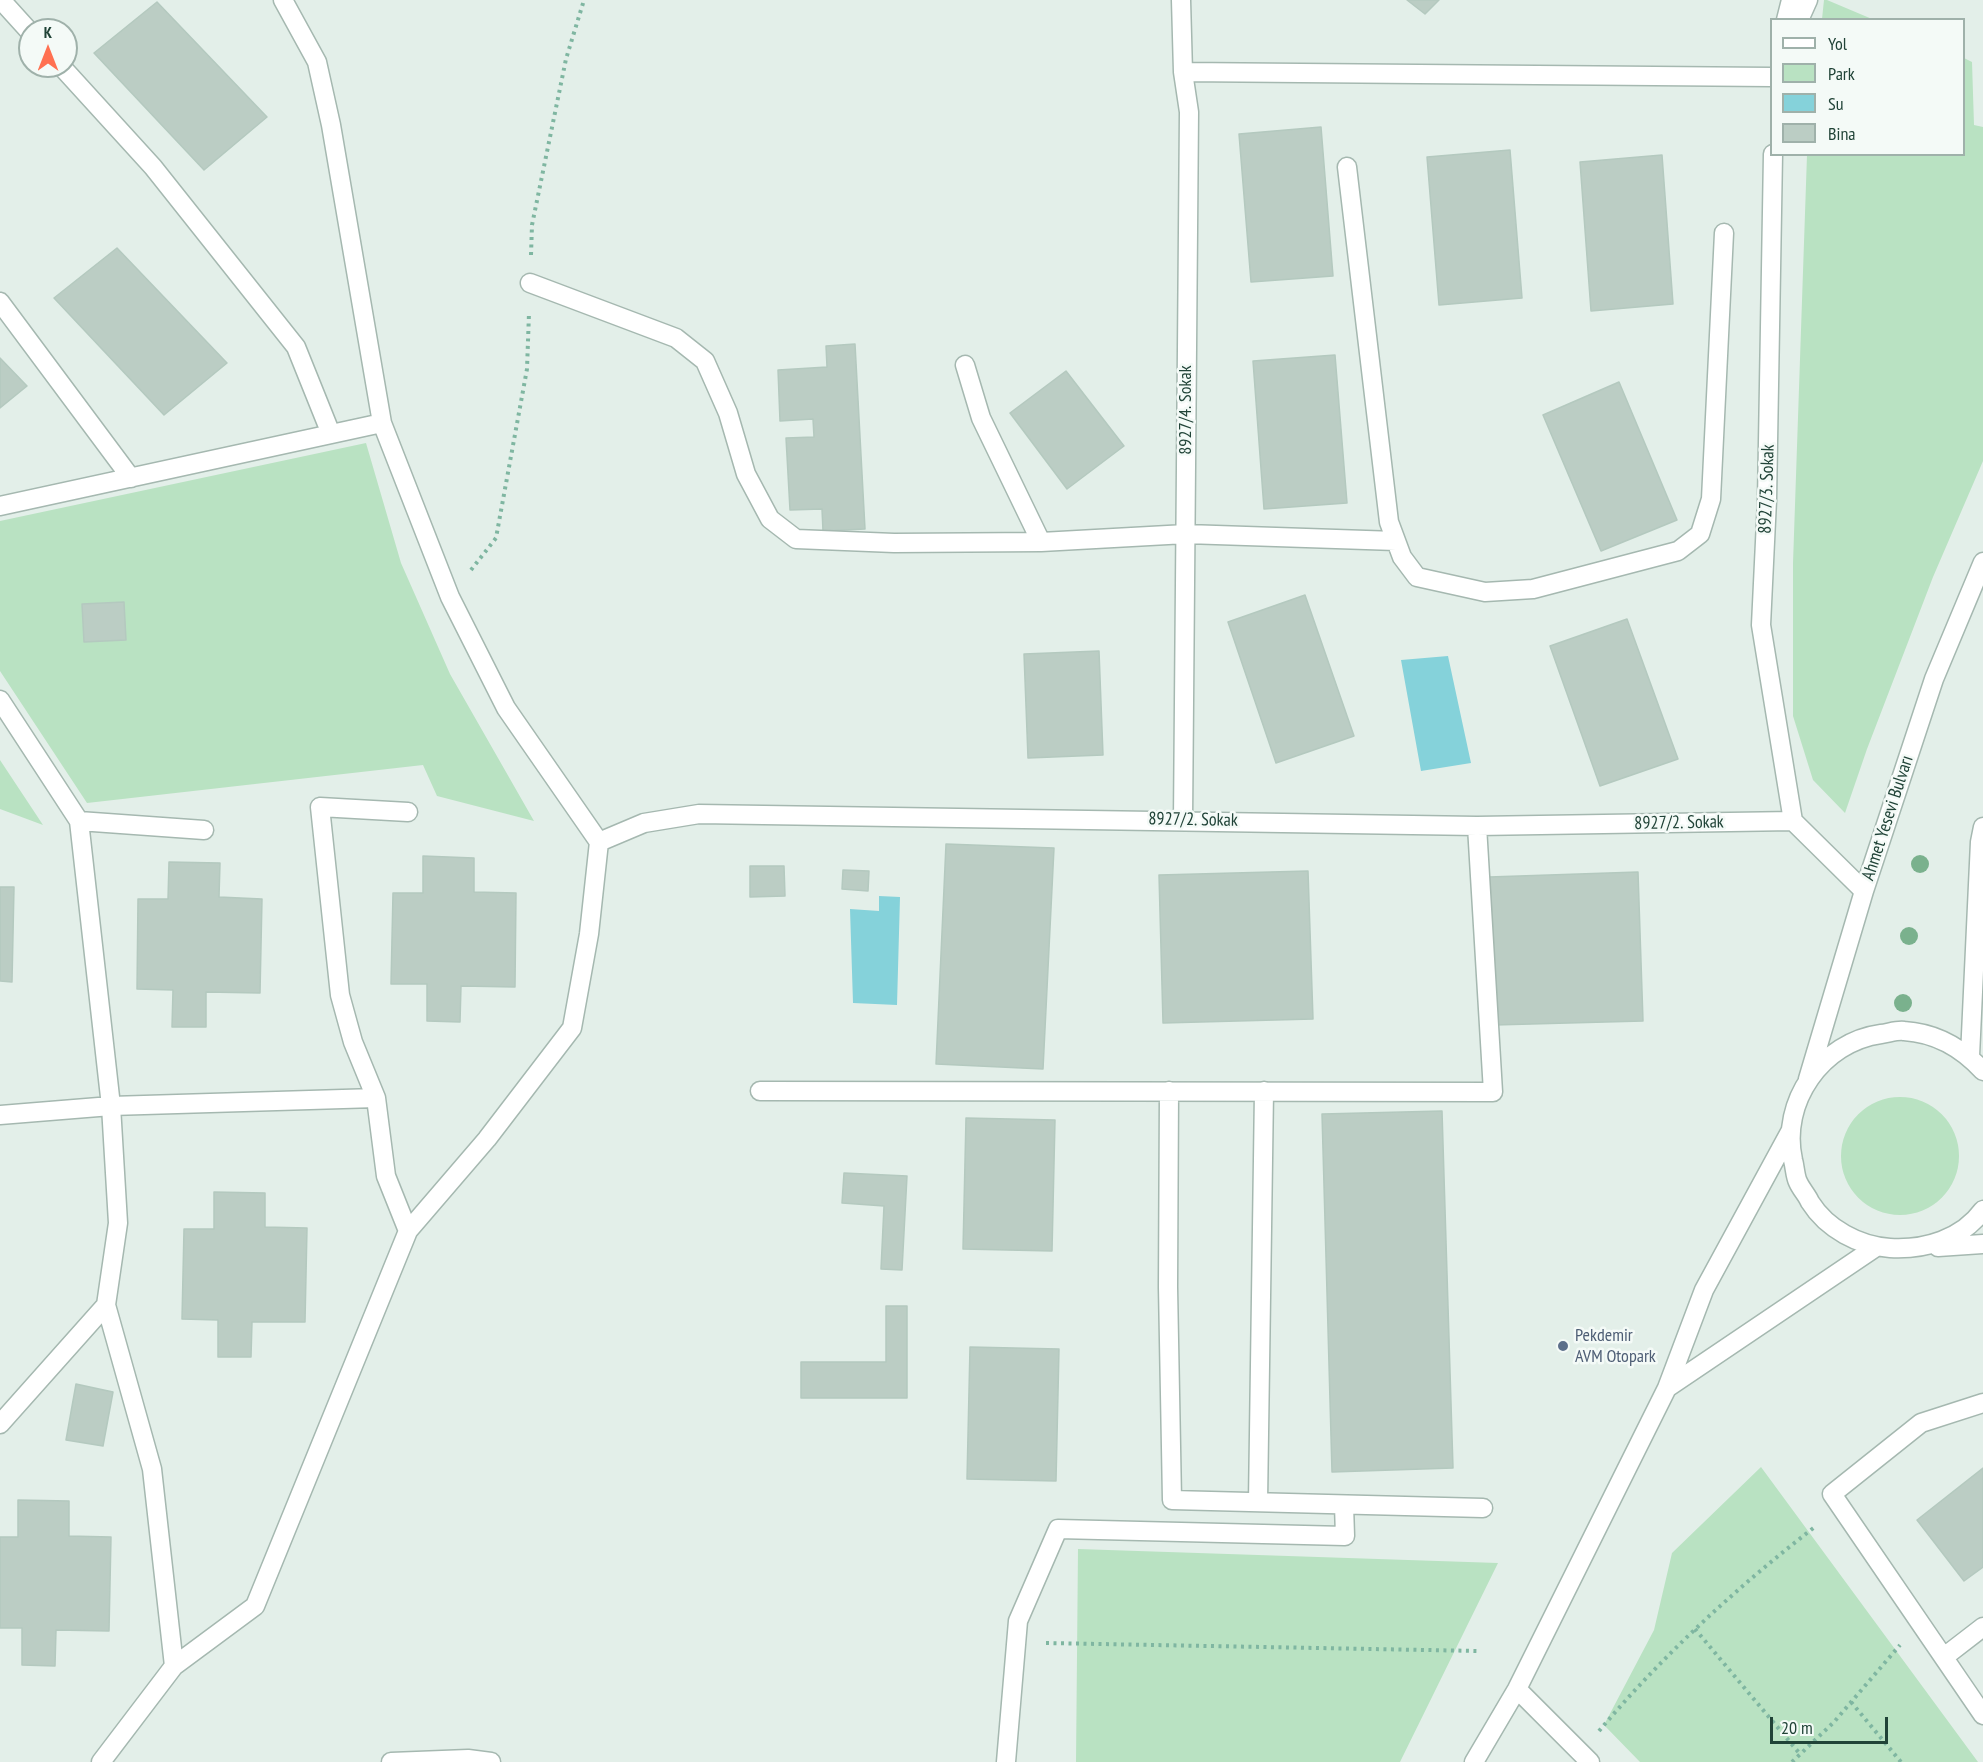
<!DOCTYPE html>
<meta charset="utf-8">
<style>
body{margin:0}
#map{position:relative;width:1983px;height:1762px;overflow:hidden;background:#e3efe9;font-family:"PT Sans Narrow",sans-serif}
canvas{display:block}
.legend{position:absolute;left:1770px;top:18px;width:195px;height:138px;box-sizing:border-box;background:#f4faf7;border:2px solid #9fb1aa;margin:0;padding:8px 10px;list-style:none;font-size:18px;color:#204337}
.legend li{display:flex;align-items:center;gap:12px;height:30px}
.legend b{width:30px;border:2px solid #9fb1aa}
.north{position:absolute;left:18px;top:18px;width:60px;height:60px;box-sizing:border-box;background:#f4faf7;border:2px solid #9fb1aa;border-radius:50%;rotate:0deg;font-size:16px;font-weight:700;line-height:24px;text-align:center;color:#204337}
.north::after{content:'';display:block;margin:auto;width:21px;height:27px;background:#ff7051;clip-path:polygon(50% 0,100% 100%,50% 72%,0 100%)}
.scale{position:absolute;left:1770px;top:1717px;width:118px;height:27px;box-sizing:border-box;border:3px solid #204337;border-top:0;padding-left:8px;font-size:18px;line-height:21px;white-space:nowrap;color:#204337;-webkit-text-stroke:4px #f4faf7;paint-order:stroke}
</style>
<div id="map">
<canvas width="1983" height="1762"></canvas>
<ul class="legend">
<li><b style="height:8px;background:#fff"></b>Yol</li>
<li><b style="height:16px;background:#b9e2c2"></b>Park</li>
<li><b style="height:16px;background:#85d2da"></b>Su</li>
<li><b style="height:16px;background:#bbcdc4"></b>Bina</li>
</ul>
<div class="north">K</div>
<div class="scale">20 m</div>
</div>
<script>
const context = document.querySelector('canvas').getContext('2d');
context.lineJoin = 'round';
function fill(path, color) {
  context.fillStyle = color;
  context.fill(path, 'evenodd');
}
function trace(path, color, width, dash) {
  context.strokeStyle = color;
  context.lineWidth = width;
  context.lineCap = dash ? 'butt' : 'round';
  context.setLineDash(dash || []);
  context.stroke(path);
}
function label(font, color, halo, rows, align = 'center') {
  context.font = font + ' "PT Sans Narrow",sans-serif';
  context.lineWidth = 5;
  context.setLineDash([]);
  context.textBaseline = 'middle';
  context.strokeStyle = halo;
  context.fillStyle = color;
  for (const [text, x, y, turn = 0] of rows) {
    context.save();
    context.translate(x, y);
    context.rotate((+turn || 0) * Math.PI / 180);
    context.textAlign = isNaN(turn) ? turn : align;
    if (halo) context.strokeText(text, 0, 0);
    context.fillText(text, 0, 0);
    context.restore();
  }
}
fill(new Path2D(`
 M1824 0H1827L1872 19H1822Z
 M1964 58 1972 62 1974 125 1983 127V461L1933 577 1867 749 1845 813 1813 780 1793 716V563L1807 155 1964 154Z
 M366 443 401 563 450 674 534 821 437 796 423 765 87 803 0 671V521Z
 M0 760 43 825 0 809Z
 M1841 1156a59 59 0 1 1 118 0a59 59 0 1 1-118 0Z
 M1761 1467 1978 1762H1640L1604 1725 1654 1630 1672 1553Z
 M1078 1549 1498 1563 1400 1762H1076Z`), '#b9e2c2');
fill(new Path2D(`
 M1448 656 1471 763 1421 771 1401 660Z
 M879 896 900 897 897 1005 853 1003 850 909 879 911Z`), '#85d2da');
const building = new Path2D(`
 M1407 0H1439L1425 14Z
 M157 2 267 117 204 170 94 53Z
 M1321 127 1333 276 1251 282 1239 134Z
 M1510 150 1522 298 1439 305 1427 157Z
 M1662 155 1673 304 1591 311 1580 162Z
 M117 248 227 363 164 415 54 298Z
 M855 344 865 529 823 531 822 509 790 510 786 438 814 437 813 419 780 421 778 370 827 367 826 346Z
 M1335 355 1347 503 1264 509 1253 361Z
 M0 358 27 386 0 408Z
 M1066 371 1124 446 1067 489 1010 413Z
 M1619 382 1677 520 1601 551 1543 415Z
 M1305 595 1354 736 1276 763 1228 622Z
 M124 602 126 640 84 642 82 604Z
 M1627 619 1678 759 1600 786 1550 646Z
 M1099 651 1103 755 1028 758 1024 654Z
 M946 844 1054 848 1043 1069 936 1064Z
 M423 856 474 858V892L516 893 515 987 461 986 460 1022 427 1021V984H391L393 893H423Z
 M169 862 220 863 219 897 262 899 260 993 206 992V1027H172L173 990 137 989 138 899H168Z
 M750 866H784L785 896 750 897Z
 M843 870 869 871 868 891 842 889Z
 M1308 871 1313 1019 1163 1023 1159 875Z
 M1638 872 1643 1021 1494 1025 1489 877Z
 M0 887H14L12 982 0 981Z
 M1442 1111 1453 1468 1332 1472 1322 1114Z
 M966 1118 1055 1120 1052 1251 963 1249Z
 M844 1173 907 1176 902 1270 881 1269 884 1206 842 1203Z
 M214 1192 265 1193V1227L307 1228 305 1322H252L251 1357H218V1320L182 1319 184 1229H214Z
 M886 1306H907V1398H801V1362H886Z
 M970 1347 1059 1349 1056 1481 967 1479Z
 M76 1384 113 1392 103 1446 66 1440Z
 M1983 1468V1567L1964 1581 1917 1520Z
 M18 1500 69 1501V1536L111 1537 109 1631 56 1630 55 1666 22 1665V1628H0V1537H18Z`);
fill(building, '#bbcdc4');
trace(building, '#b4c9bf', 1.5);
const minor = new Path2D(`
 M1 0 30 32
 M1181 0 1183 72 1189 112 1183 820
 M1786 20 1791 0
 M1799 20 1808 0
 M61 66 153 167 296 347 331 434
 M1183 72 1772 77
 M1773 154 1767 500 1761 625 1793 821
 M1347 167 1389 522 1402 557 1417 577 1485 592 1533 589 1678 551 1700 534 1711 499 1724 233
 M530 283 676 338 705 361 728 413 746 474 770 519 796 539 894 543 1041 542 1186 534 1396 541
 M0 302 131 478
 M965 365 981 418 1041 542
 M0 506 382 423
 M0 700 79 821 111 1106 118 1223 106 1305 0 1424
 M79 821 204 830
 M1793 821 1864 891
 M599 842 644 823 699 814 1477 826 1793 821
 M1970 1056 1980 842 1983 827
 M1983 1071C1962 1048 1936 1033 1904 1031 1897 1030 1889 1033 1881 1034 1822 1042 1780 1102 1793 1160 1795 1167 1795 1176 1798 1182 1801 1189 1807 1195 1810 1202 1827 1229 1859 1246 1890 1248 1925 1250 1962 1239 1983 1210
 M1808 1079 1864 891 1934 679 1983 562
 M760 1091 1493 1092 1477 826
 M1169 1091 1168 1287 1172 1500 1483 1508
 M376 1098 353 1042 340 995 320 807 408 812
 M0 1115 111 1106 376 1098 386 1176 408 1231
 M1938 1247 1983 1244
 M106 1305 152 1469 174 1666
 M1667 1388 1876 1247
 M1983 1403 1921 1423 1832 1494 1983 1715
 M1258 1502 1264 1091
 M1944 1657 1983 1627
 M1517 1689 1590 1762
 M101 1762 174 1666 255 1606 408 1231 487 1139 572 1028 589 934 599 842 506 708 450 597 382 423 331 125 317 62 283 0
 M391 1762 468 1759 491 1762
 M1006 1762 1018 1621 1058 1529 1345 1536 1344 1505
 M1474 1762 1517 1689 1667 1388 1704 1290 1791 1130`);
trace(minor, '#a5b8b0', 21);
trace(new Path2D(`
 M531 255 532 225 566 59 584 0
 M471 570 496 538 527 369 529 313
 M1695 1629 1800 1754
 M1046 1643 1480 1651
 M1851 1702 1901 1762
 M1599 1731C1663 1655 1737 1587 1816 1526
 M1792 1762 1834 1722 1900 1645`), '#7fb6a1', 4, [3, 4.5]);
trace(minor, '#fff', 18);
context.fillStyle = '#7ab18d';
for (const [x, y] of [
 [1920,864],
 [1909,936],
 [1903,1003]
]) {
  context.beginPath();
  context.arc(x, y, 9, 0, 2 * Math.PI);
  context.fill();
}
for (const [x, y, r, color] of [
 [1563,1346,6,"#5c6f8a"]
]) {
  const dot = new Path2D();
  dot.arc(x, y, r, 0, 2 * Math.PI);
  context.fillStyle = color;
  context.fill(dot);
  trace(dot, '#f4faf7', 2);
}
label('18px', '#204337', '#f4faf7', [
 ["8927/4. Sokak",1186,410,-90],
 ["8927/3. Sokak",1767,489,-88],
 ["Ahmet Yesevi Bulvarı",1888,818,-72],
 ["8927/2. Sokak",1193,820,1],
 ["8927/2. Sokak",1679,823,-1]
]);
label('18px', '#4e5e75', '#f4faf7', [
 ["Pekdemir",1575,1336],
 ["AVM Otopark",1575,1357]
], 'left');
</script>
